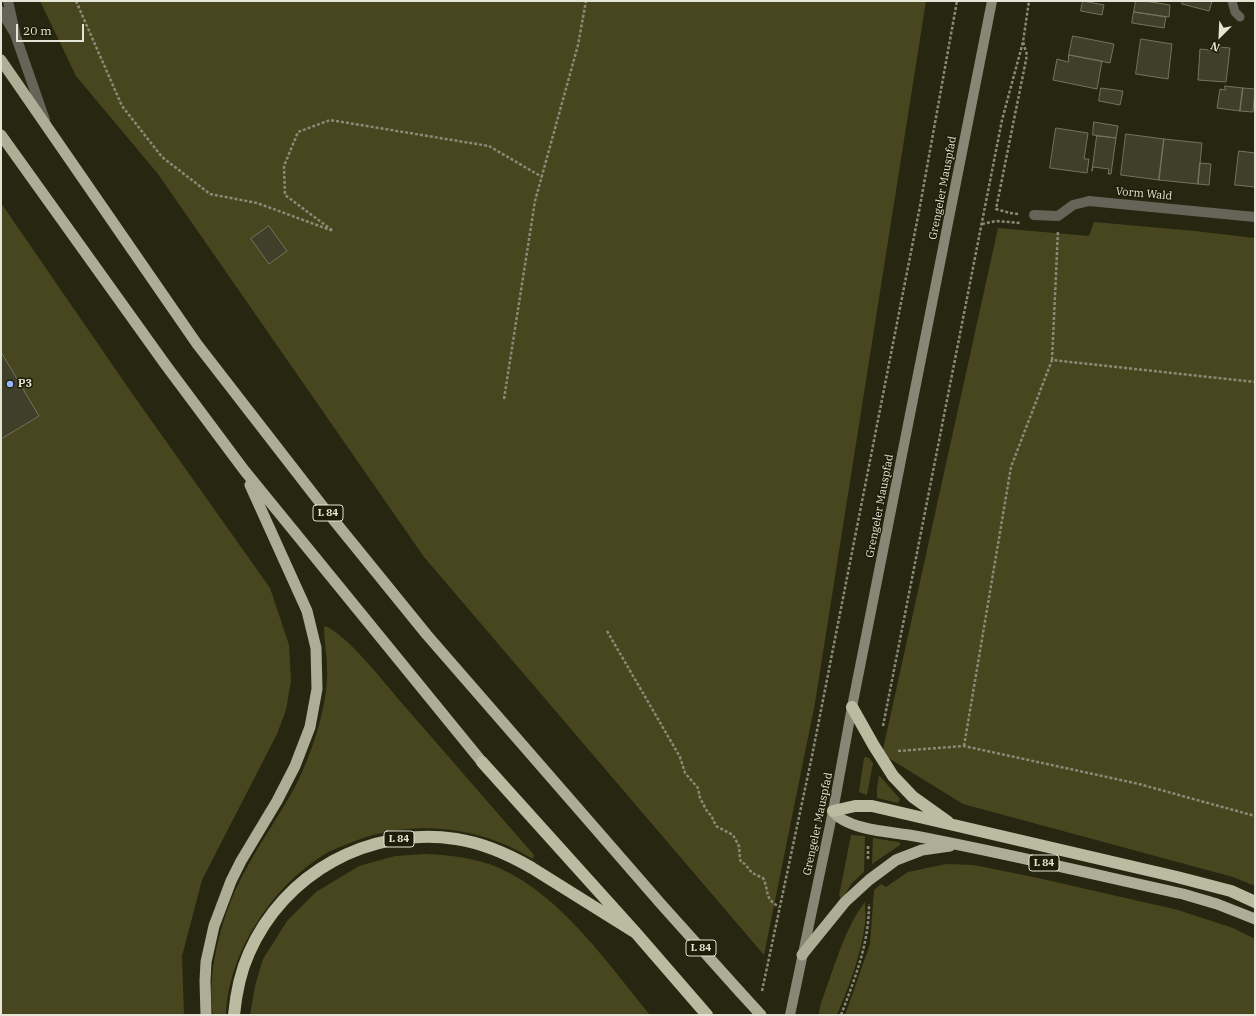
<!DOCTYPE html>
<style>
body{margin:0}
#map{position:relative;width:1256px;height:1016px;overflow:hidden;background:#272711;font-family:"IBM Plex Serif",serif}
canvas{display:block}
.frame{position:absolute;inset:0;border:2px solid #e4e4d7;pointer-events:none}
.north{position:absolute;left:1200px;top:16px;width:40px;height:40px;-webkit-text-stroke:3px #1e1d08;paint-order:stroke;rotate:204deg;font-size:11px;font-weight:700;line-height:16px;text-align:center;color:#e4e4d7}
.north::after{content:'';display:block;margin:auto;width:14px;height:18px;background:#e4e4d7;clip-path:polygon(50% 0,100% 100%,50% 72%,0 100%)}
.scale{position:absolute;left:16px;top:24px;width:68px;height:18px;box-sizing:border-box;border:2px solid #e4e4d7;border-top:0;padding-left:5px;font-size:12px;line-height:14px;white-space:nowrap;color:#e4e4d7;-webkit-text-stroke:3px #1e1d08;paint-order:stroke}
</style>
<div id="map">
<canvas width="1256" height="1016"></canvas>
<div class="frame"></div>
<div class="north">N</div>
<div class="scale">20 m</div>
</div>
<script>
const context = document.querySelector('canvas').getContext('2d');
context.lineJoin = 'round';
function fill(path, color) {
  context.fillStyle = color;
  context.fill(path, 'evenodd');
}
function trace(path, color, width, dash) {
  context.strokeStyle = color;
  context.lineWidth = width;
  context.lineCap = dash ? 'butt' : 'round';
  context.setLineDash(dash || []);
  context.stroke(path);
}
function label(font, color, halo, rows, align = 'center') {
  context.font = font + ' "IBM Plex Serif",serif';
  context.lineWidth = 3;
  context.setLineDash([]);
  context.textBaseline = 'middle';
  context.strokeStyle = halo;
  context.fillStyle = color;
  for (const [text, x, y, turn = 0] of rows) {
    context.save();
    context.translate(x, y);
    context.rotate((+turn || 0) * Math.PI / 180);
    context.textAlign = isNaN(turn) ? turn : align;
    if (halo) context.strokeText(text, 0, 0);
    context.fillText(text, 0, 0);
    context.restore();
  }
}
fill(new Path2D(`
 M40 1H926L815 703 764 955 424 557 158 174 76 76Z
 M1 203 129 389 270 588 289 645 291 681 286 710 277 734 202 880 182 956 184 1015H1V439L39 416 1 352Z
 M1094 222 1195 231 1255 238V886L1233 877 963 804 882 754 998 228 1089 236Z
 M325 626C345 633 385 683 400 701 445 752 489 804 534 855L533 859C477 824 405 818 345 845 338 848 331 850 325 854 297 871 273 896 256 924 239 951 227 983 226 1015H213C207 975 219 928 235 891 252 853 278 819 297 783 304 768 311 751 316 735 322 716 328 689 327 669 327 655 324 641 324 627Z
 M866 757 869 758 873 763 867 795 859 792 864 758Z
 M879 775 900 799 898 803 877 798V788Z
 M851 835 865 836 864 872 852 883 842 899 839 896Z
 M873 838 898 842 900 843V845L872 864Z
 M425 854C451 855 476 858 499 868 561 895 608 964 650 1015H250L255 986 263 959 287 921 316 892 359 866 395 856Z
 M946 864 974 865 1038 878 1178 910 1233 928 1255 939V1015H845L870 944 874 890 881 884 886 887 908 872Z
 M865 902C865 909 866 917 865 924 861 955 849 986 837 1015H819C819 1005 825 993 828 983 838 956 847 925 865 902Z`), '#48461f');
const building = new Path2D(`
 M1083 1 1104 5 1102 15 1081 11Z
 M1136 1H1145L1170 5 1169 17 1134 12Z
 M1183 1H1212L1209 11 1182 4Z
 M1134 12 1166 17 1164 28 1132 23Z
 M1073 36 1114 44 1110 63 1069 55Z
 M1141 39 1172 44 1168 79 1136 74Z
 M1220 47 1230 48 1226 82 1198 80 1200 49 1219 51Z
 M1069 55 1102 61 1097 89 1053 80 1057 59 1068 62Z
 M1225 86 1243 88 1240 111 1217 108 1220 89 1225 90Z
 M1101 88 1123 91 1120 105 1099 101Z
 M1243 88 1255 89 1253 112 1240 111Z
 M1094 122 1118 126 1116 138 1093 135Z
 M1056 128 1088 133 1084 159H1089L1087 173 1050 168Z
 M1126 134 1164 139 1159 180 1121 175Z
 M1097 136 1116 138 1111 174H1108L1109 169 1093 167 1092 171Z
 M1164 139 1202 143 1198 184 1159 180Z
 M1239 151 1255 153V187L1235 185Z
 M1200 163 1211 164 1209 185 1198 184Z
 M269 226 287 251 269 264 251 239Z
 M1 352 39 416 1 439Z`);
fill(building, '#403f29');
trace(building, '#74745c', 1);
trace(new Path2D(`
 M76 1 122 106 162 157 210 194 257 203 333 231 285 195 284 166 298 132 330 120 489 146 542 177
 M1018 214 1010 213 996 209 1027 55 1023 42
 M982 224 996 221 1021 223
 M1052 360 1058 231
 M504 399 535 201 578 45 586 1
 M607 631 680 757 685 773 698 788 700 798 708 813 711 815 716 826 733 835 739 846 740 859 741 862 745 864 752 873 763 878C770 892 763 897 779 907
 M883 726 1002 120 1023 42 1029 1
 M964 746 1011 467 1052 360 1255 382
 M898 751 964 746 1139 784 1255 816
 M868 846V859
 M762 991 812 756 920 206 957 1
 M841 1015C855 978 869 944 869 904`), '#8a8a78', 2.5, [3, 2]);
trace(new Path2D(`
 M1232 1 1235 12 1240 17`), '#646459', 9);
trace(new Path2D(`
 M8 1 15 32
 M1034 215 1058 216 1073 205 1089 201 1255 217`), '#646459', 10);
trace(new Path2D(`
 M1 11 15 34 45 120`), '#646459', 10);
trace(new Path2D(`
 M790 1015 833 811 852 707 992 1`), '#878776', 10);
trace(new Path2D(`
 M1 60 197 344 328 513 427 635 661 904 740 992
 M1 135 165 364 244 470 482 762
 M833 811C845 829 889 832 909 835 1001 852 1092 874 1183 894L1217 904 1255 919
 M802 955 845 902 869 880 896 860 922 850 950 846
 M206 1015 205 981 206 962 214 926 231 881 241 861 277 801 295 766 310 727 317 689 316 648 307 611 250 485`), '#aeae96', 11);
trace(new Path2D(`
 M852 707 874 746 893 776 913 797 948 822
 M482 762 636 933 707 1015
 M833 811 855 806H872L1177 877 1231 891 1255 902
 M234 1015C236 994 240 973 249 953 284 873 369 826 456 839 483 843 508 854 532 868L636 933`), '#bbbba1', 12);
trace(new Path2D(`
 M740 992 761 1015`), '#aeae96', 11);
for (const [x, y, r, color] of [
 [10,384,4,"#98b5fd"]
]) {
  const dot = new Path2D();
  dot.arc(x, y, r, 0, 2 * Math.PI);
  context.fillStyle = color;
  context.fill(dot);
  trace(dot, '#1e1d08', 1.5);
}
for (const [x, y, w] of [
 [328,513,30],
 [399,839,30],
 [1044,863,30],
 [701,948,30]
]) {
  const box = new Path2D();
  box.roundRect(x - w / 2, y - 8, w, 16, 3);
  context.fillStyle = '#1e1d08';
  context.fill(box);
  trace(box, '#e4e4d7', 1);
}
label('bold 10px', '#e4e4d7', null, [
 ["L 84",328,513],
 ["L 84",399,839],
 ["L 84",1044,863],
 ["L 84",701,948]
]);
label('11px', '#e4e4d7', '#1e1d08', [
 ["Grengeler Mauspfad",943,188,-79],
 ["Vorm Wald",1144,194,5],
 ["Grengeler Mauspfad",880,506,-79],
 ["Grengeler Mauspfad",818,824,-78]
]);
label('bold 11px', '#e4e4d7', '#1e1d08', [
 ["P3",18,384]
], 'left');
</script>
